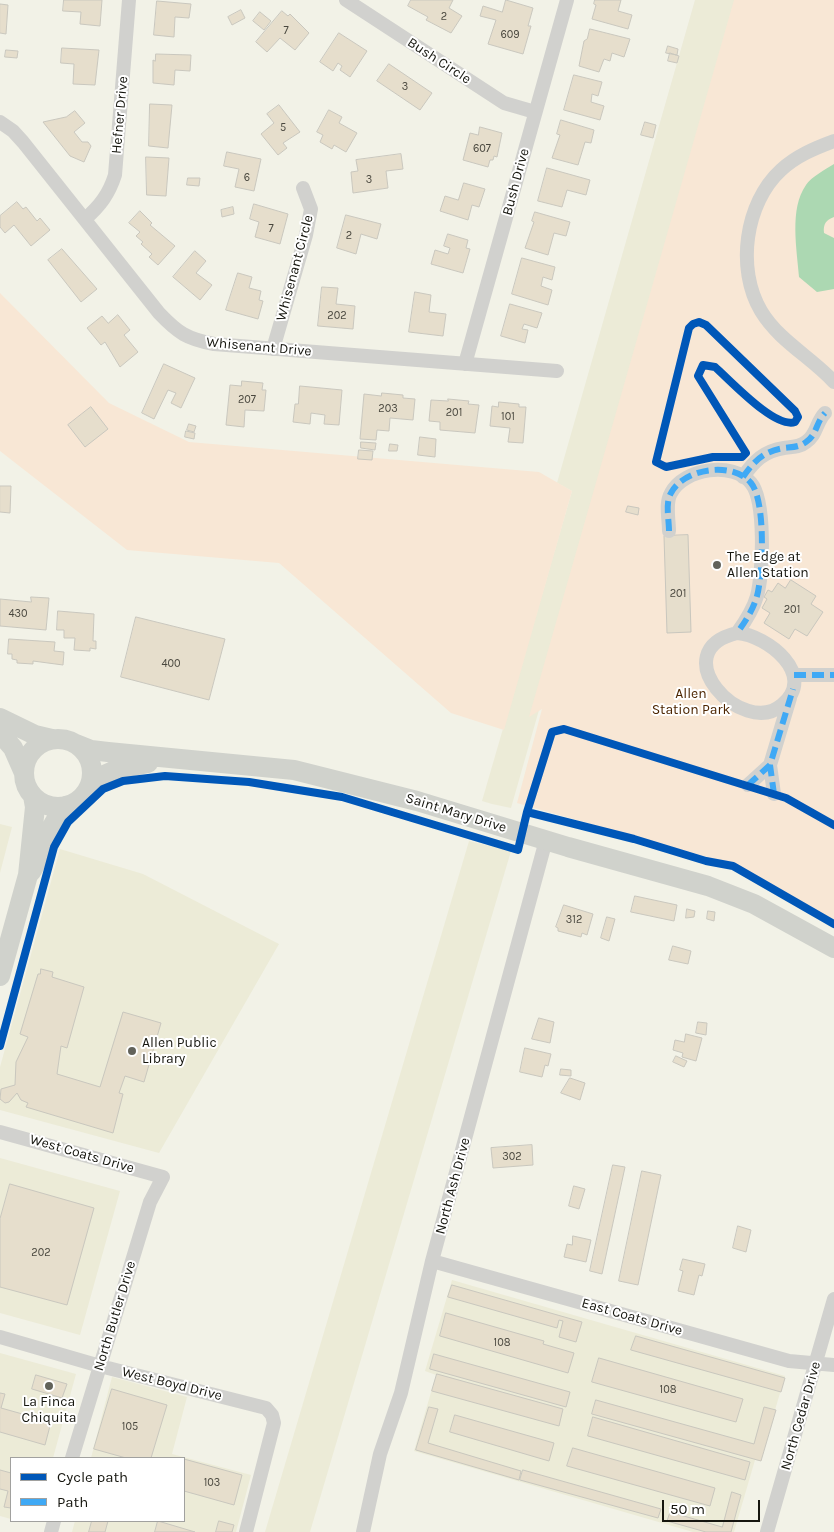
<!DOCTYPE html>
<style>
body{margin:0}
#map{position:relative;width:834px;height:1532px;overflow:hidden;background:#f2f2e7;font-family:Karla,sans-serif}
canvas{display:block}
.legend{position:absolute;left:10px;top:1457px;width:175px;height:65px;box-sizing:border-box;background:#fff;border:1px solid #a1a19f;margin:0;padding:6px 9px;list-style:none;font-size:15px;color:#15150e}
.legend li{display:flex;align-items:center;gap:10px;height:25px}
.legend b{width:25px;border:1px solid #a1a19f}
.scale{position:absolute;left:662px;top:1500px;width:98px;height:22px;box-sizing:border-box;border:2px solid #15150e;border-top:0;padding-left:6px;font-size:15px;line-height:18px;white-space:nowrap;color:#15150e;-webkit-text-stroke:4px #fff;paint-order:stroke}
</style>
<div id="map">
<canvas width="834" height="1532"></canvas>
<ul class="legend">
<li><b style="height:6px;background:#0057b8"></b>Cycle path</li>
<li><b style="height:6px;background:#3fa9f5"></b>Path</li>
</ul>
<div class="scale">50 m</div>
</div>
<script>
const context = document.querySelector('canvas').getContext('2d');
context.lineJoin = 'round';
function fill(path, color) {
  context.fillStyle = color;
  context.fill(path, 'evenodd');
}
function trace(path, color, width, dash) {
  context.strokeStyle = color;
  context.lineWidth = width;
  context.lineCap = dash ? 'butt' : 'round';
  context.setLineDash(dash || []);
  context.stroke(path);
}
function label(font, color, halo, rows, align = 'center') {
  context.font = font + ' Karla,sans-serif';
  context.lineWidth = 4;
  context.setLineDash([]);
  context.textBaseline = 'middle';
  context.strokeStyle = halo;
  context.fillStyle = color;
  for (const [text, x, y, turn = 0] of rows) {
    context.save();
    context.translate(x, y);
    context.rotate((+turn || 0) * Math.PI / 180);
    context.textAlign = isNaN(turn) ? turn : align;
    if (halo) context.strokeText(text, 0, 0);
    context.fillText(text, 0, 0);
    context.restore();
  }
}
fill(new Path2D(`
 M695 0H742L511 808 492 804 482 801 572 491 557 483Z
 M0 824 12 827 0 873Z
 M469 841 511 851 310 1532H265Z
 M60 849 143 874 279 944 159 1153 0 1110V1067Z
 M0 1158 120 1191 80 1335 0 1313Z
 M452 1280 785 1376 760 1461 755 1460 734 1532H693L414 1451 436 1375 425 1371Z
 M0 1353 76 1374 53 1458H11V1519L0 1516Z
 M112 1377 187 1397 172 1454 251 1475 236 1532H72L75 1521H184V1458H91Z`), '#ecebd7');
fill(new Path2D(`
 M734 0H834V920L752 873 714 859 517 803 542 709 529 717Z
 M0 293 109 403 189 442 539 472 572 491 504 730 451 713 279 563 127 550 0 451Z`), '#f8e7d5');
fill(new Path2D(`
 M834 164V217C826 220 823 224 824 233L834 238V289L817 292 799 277C797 249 789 209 806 185 811 177 826 169 834 164Z`), '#acd8b2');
const building = new Path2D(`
 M64 0H102L100 26 80 24 81 12 63 11Z
 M411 0H453L449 8 462 16 451 33 426 20 428 17 408 6Z
 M506 0 533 8 528 26H531L523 54 488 44 496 20 480 16 483 6 502 12Z
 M595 0H621L618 11 632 15 628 29 592 19 596 5 594 4Z
 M157 1 191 4 189 18 175 17 174 37 154 35Z
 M0 4 8 5 6 34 0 33Z
 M241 10 245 18 232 25 228 17Z
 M282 11 288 16 290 14 309 33 295 50 280 38 267 52 256 42Z
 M260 12 271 21 264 30 253 21Z
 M590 29 630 39 624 57 612 53 610 61 604 59 599 72 579 66 584 41 587 39Z
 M339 33 367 51 350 77 340 70 342 66 338 63 333 71 320 62Z
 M668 46 678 49 677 55 666 53Z
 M62 48 99 50 95 85 73 84 74 64 61 63Z
 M6 50 18 51 17 58 5 57Z
 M670 53 679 56 677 63 668 61Z
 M156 54 191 55 190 71 175 70 174 85 153 83V60L155 61Z
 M389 64 432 93 420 110 377 81Z
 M574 75 602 82 598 96 592 94 591 102 604 106 600 120 564 110Z
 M150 104 172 105 168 148 149 146Z
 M279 105 300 132 283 143 287 148 278 155 261 134 274 123 267 114Z
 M329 110 342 117 339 123 357 133 346 152 334 145 332 149 320 142 323 135 317 132Z
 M75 111 85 123 74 132 82 142H88L91 146 84 162 70 156 43 122 66 117Z
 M561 120 594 130 591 143 585 142 578 165 552 158 560 135 557 134Z
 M645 122 656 125 653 138 641 135Z
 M480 127 502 133 497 157 494 156 493 160H490L488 167 463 160 470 133 478 135Z
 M227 152 261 159 254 191 235 187 239 169 224 166Z
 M401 154 403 169 386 171 388 188 353 193 351 172 358 171 356 160Z
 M146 157 169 158 166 196 147 195Z
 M547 168 590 180 586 195 567 190 562 207 538 201Z
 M188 178H200L199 186 187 185Z
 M464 183 485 189 479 207 472 205 468 220 440 211 445 196 458 200Z
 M17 202 23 209 26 207 37 221 40 218 50 230 31 246 14 225 5 233 0 227V216Z
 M254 204 288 214 280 244 255 237 259 222 250 219Z
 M233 207 234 214 222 217 221 210Z
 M140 211 152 223 150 225 175 246 158 265 149 257 152 254 141 244 143 242 136 236 140 232 129 223Z
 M535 212 570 222 566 236 554 233 548 255 525 248 534 222 532 221Z
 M346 215 381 224 377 239 361 234 356 254 337 248Z
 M448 234 468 240 466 248 470 249 463 273 431 264 435 250 448 254 450 248 444 246Z
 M62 249 97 289 81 302 48 260Z
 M195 251 206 261 196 273 212 285 200 300 173 277Z
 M522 258 555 267 552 280 543 277 541 286 552 290 548 305 512 294Z
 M238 273 252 277 249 288 261 291 259 300 263 301 258 319 226 310Z
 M322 287 338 288 336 304 355 306 353 329 318 326Z
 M415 292 431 295 429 312 446 314 443 336 409 332Z
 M510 304 542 313 537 328 524 324 522 329 528 330 525 343 501 336Z
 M118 315 130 330 124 335 138 352 120 367 105 342 101 345 87 328 102 316 108 323Z
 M164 364 195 378 181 408 171 403 176 393 168 390 154 419 142 413Z
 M242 381 263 383 262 390H266L264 411 245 410 244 427 226 425 230 385 241 386Z
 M300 386 342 390 339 425 324 424 325 415 311 413 310 424 293 422 295 404H298Z
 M382 393 403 395V398L415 399 413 420 390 418 389 431 377 430 376 440 360 439 364 394 381 396Z
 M448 399 469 401 468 404 479 405 475 433 440 430V422L429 421 431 400 448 401Z
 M499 402 519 404V407H526L523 443 508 442 510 428 490 426 492 406 498 407Z
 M91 407 108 429 85 447 68 425Z
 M189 424 196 426 194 432 187 430Z
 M186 431 195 433 194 439 185 437Z
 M420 437 436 439 435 457 418 455Z
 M361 442 376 443 375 450 361 448Z
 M390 444 398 445 397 451H389Z
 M359 450 373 451 372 460 358 459Z
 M0 486H11L10 513 0 512Z
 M628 506 639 508 638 515 626 512Z
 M688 535 691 632 667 633 664 536Z
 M791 580 816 596 811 604 823 612 807 636 795 629 789 639 764 623 770 613 762 608 767 599 764 597 768 590 772 592 778 583 785 588Z
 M31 597 49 598 46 630 0 626V599L31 602Z
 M58 611 94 614 93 641H96V649L90 648V651L74 650 75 638H64V630H57Z
 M136 617 225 639 209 700 121 677Z
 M9 639 55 642 54 651 64 652 63 665 33 661V664L17 663V660L12 659V654H8Z
 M635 896 677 905 674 921 631 912Z
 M564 905 593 914 587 935 582 933 581 937 558 931V928L556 927Z
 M687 909 695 911 694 917 686 918Z
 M708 911 715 912 714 921 707 919Z
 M607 917 615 919 609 941 601 938Z
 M673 946 691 951 688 964 669 960Z
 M41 969 53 972 52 977 84 987 67 1048 61 1046 57 1074 100 1087 123 1012 161 1023 144 1082 125 1076 119 1093 123 1094 113 1133 26 1107 28 1103 21 1100 17 1093 9 1102 5 1103 0 1099 1 1089 15 1085 16 1062 28 1037 20 1034 38 974H40Z
 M539 1018 554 1022 550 1043 532 1039Z
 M698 1022 707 1023 706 1035 696 1033Z
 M686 1034 702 1038 696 1061 682 1057 683 1053 673 1050 675 1040 684 1042Z
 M525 1048 551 1054 548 1066 545 1065 542 1077 520 1072Z
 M676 1056 687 1061 684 1067 673 1062Z
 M561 1069 571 1070V1076L560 1075Z
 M570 1078 585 1083 580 1100 561 1093Z
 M532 1145 533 1165 493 1168 491 1148Z
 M613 1165 625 1167 602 1274 590 1271Z
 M642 1171 661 1175 638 1285 619 1281Z
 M10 1184 94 1208 67 1305 0 1287V1219Z
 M574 1186 585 1189 579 1209 569 1206Z
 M738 1226 751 1230 746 1252 733 1248Z
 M573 1236 591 1240 586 1262 564 1257 567 1244 572 1245Z
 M683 1259 705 1264 702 1276 699 1275 694 1295 678 1291 683 1271 680 1270Z
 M452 1285 582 1322 576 1342 559 1337 563 1321 559 1320 557 1328 448 1297Z
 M446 1313 544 1341 543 1344 574 1353 568 1373 440 1336Z
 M636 1336 785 1378 781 1392 631 1350Z
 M434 1354 570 1392 566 1407 430 1369Z
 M599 1358 743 1399 736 1422 592 1382Z
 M437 1374 563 1409 559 1426 432 1391Z
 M36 1375 67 1384 62 1398 32 1389Z
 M112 1389 167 1405 151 1458H126L94 1449Z
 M0 1393 5 1394 1 1408 51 1422 45 1445 0 1432Z
 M596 1400 754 1444 764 1407 776 1410 761 1461 592 1414Z
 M429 1407 438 1409 428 1443 521 1471 519 1480 416 1450Z
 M455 1415 554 1443 549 1461 450 1432Z
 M593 1417 750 1462 745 1480 588 1436Z
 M573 1448 715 1488 710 1506 567 1466Z
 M184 1459 242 1475 234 1505 184 1491Z
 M0 1470 11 1473V1508L4 1507 8 1491 0 1489Z
 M523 1470 661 1509 658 1518 520 1480Z
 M732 1492 741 1495 731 1532H706L667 1521 670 1512 722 1527Z
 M92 1521H108L105 1532H89Z
 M158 1521 195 1532H155Z
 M219 1521 234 1525 232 1532H216Z`);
fill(building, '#e6decc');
trace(building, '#c9c7be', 1);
trace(new Path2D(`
 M346 0 504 103 535 112
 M0 122 13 131 23 142 159 313C178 333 187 339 214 344L557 371
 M834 141C815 148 796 156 781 170 745 203 736 269 761 311 779 341 811 357 834 382
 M85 219C100 206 109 194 115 175L129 0
 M273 349 306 235 311 209 303 188
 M465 364 567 0
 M743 477C754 461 764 451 784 448 792 447 800 447 806 442 817 435 816 422 825 413
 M669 531C669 519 665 503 671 493 684 468 733 461 751 483 766 501 763 574 757 596 753 610 745 622 737 633
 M737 633C767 635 818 675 782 705 742 739 662 651 737 633Z
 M794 675H834
 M748 785 770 765
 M774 794 770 765 790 698
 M0 1132 163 1177 150 1202 72 1458
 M432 1261 789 1361 834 1365
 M0 1337 100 1366 266 1408 272 1415 274 1423 246 1532
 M51 1532 54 1521
 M363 1532 380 1454 401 1393 432 1261 546 840
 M767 1532 834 1299`), '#d1d1ce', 14);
trace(new Path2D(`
 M0 718 35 735 52 739
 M0 733 13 748 24 773
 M24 773a34 34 0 1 1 68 0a34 34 0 1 1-68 0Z
 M76 744 91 750 108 752 294 770 417 801 568 847 708 886 754 904 834 948
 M91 781 118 769 148 763
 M31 872C44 850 49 826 65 806
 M0 976 28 875 35 807 33 796`), '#d0d2cc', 20);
trace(new Path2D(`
 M743 477C754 461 764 451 784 448 792 447 800 447 806 442 817 435 816 422 825 413
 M669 531C669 519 665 503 671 493 684 468 733 461 751 483 766 501 763 574 757 596 753 610 745 622 737 633
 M794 675H834
 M748 785 770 765
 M774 794 770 765 793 689`), '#3fa9f5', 6, [12, 6]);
trace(new Path2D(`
 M699 322 706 325 795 411 798 417 795 422C775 429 731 381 715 367L703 365 698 376 746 453 742 457H713L666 467 656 462 689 328 693 324Z
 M527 812 552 732 564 729 786 798 834 825
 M0 1046 54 847 68 822 103 789 123 781 165 776 249 782 342 797 518 850 527 812 634 839 706 861 733 866 834 924`), '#0057b8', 8);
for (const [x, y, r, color] of [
 [717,565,5,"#62625a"],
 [132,1051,5,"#62625a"],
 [49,1386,5,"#62625a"]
]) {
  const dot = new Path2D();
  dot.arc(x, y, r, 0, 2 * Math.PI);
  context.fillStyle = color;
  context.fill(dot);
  trace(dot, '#fff', 2);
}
label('11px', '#49473e', null, [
 ["2",444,17],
 ["7",286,31],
 ["609",510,35],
 ["3",405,87],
 ["5",283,128],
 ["607",482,149],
 ["6",247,178],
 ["3",369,180],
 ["7",271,229],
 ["2",349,236],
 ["202",337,316],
 ["207",247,400],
 ["203",388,409],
 ["201",454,413],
 ["101",508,417],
 ["201",678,594],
 ["201",792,610],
 ["430",18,614],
 ["400",171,664],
 ["312",574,920],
 ["302",512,1157],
 ["202",41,1253],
 ["108",502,1343],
 ["108",668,1390],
 ["105",130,1427],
 ["103",212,1483]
]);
label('14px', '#15150e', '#fff', [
 ["Bush Circle",439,61,33],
 ["Hefner Drive",120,115,-85],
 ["Bush Drive",516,182,-75],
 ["Whisenant Circle",295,268,-75],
 ["Whisenant Drive",259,347,5],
 ["Saint Mary Drive",456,813,17],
 ["West Coats Drive",82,1154,16],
 ["North Ash Drive",453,1186,-75],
 ["North Butler Drive",115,1316,-73],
 ["East Coats Drive",632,1317,16],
 ["West Boyd Drive",172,1384,14],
 ["North Cedar Drive",801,1416,-74]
]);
label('14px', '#15150e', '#fff', [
 ["The Edge at",727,557],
 ["Allen Station",727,573],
 ["Allen Public",142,1043],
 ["Library",142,1059],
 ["La Finca",49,1402,"center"],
 ["Chiquita",49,1418,"center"]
], 'left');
label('14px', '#4c2500', '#fff', [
 ["Allen",691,694],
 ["Station Park",691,710]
]);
</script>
